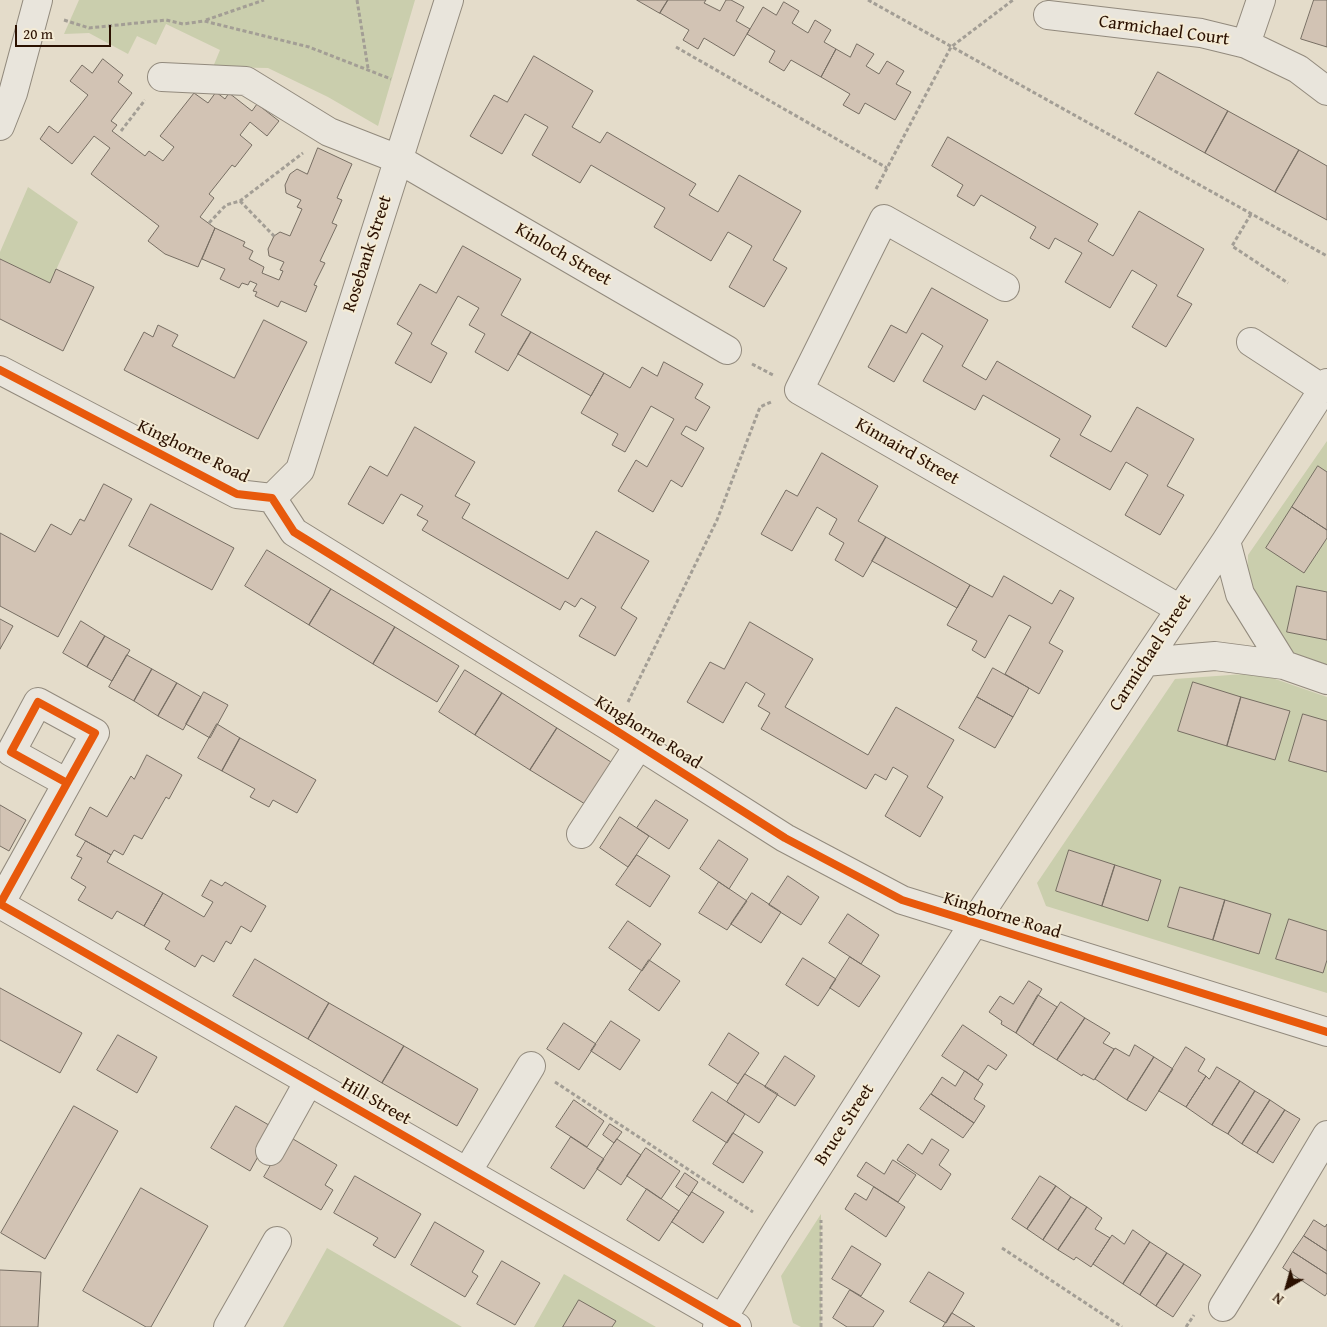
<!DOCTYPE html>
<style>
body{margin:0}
#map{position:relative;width:1327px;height:1327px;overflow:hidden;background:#e4dcca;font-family:"Gentium Book Plus",serif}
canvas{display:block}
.north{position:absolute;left:1262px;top:1262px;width:50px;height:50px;-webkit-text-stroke:4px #f4ebd5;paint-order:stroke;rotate:218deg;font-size:14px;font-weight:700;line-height:20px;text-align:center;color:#2b1101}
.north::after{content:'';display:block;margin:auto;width:18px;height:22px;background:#2b1101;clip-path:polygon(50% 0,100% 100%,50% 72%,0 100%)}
.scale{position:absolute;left:15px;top:25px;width:96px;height:22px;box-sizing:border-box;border:2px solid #2b1101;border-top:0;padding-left:6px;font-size:15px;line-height:18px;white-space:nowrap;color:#2b1101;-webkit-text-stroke:4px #f4ebd5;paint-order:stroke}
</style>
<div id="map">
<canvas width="1327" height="1327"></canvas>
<div class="north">N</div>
<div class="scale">20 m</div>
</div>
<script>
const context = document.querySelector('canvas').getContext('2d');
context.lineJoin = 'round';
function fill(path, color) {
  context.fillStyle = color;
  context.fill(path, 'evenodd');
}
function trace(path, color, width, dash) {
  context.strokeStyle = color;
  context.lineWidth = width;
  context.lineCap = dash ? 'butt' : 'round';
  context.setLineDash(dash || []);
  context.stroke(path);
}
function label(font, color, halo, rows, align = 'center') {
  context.font = font + ' "Gentium Book Plus",serif';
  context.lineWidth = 4;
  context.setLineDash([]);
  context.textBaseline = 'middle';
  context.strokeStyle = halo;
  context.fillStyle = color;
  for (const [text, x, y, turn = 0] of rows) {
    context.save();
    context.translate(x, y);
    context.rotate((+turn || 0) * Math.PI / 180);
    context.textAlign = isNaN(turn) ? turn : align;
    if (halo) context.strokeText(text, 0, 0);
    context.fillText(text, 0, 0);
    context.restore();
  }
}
fill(new Path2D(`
 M79 0H415L378 126 328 97 268 68 213 67 220 50 166 24 156 45 137 36 128 54 89 33 64 34Z
 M28 187 78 222 50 283 0 259V252Z
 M1327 441V667L1294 658 1247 588 1248 555Z
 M1258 673 1327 697V993L1046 906 1037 883 1175 679Z
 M821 1214V1327H801L793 1323 781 1276Z
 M327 1248 462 1327H283Z
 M564 1274 656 1327H534Z`), '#cacead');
const building = new Path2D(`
 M637 0H668L660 13Z
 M668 0H706L704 3 720 11 726 0H731L744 7 736 21 750 29 734 56 704 38 698 49 683 40 689 30 660 13Z
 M1314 0H1327V47L1301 39Z
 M784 2 799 11 792 23 808 33 815 20 831 30 824 42 836 49 821 77 791 60 784 71 769 62 775 51 747 34 763 7 776 15Z
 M857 44 874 54 866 66 879 74 887 61 904 71 896 84 911 92 895 120 865 103 859 114 843 105 850 94 821 77 836 49 850 57Z
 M534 56 593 91 572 127 600 143 607 132 696 184 689 195 718 212 739 175 801 211 773 260 787 268 764 307 729 287 752 246 728 232 711 261 654 227 665 208 591 165 580 183 532 155 548 127 525 114 502 154 470 136 494 95 507 102Z
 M103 59 123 75 118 82 132 93 111 121 117 125 112 131 145 156 149 151 163 161 174 147 160 136 194 93 208 103 216 92 225 99 229 93 252 111 257 104 279 121 267 136 250 122 240 135 252 145 235 167 232 165 209 194 214 198 200 217 215 228 198 267 165 254 148 241 159 226 91 174 110 148 94 136 72 164 40 139 49 126 58 133 88 95 70 81 82 65 92 73Z
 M1158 72 1228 111 1205 153 1135 114Z
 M1228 111 1299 150 1275 192 1205 153Z
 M948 137 1098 224 1088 241 1113 256 1139 211 1204 249 1177 296 1192 304 1166 347 1132 327 1157 285 1132 270 1110 308 1065 282 1082 253 1055 238 1049 249 1030 238 1036 227 981 195 974 206 957 196 963 185 932 166Z
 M318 148 352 164 337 198 342 200 332 223 337 225 320 261 325 263 314 285 317 286 306 312 281 301 278 307 255 296 257 292 253 291 257 284 250 281 248 285 242 283 239 288 220 279 225 269 202 259 215 228 245 242 243 246 253 251 249 259 264 267 262 273 279 280 283 271 280 270 284 262 269 256 268 249 274 236 280 232 290 236 302 209 297 207 301 200 286 193 285 185 290 174 297 169 307 174Z
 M1299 150 1327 166V220L1275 192Z
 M463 246 521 279 501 315 531 332 508 371 475 352 485 334 469 325 479 308 458 296 431 344 447 353 431 383 395 363 412 333 397 324 420 284 436 293Z
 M0 259 50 283 56 269 94 287 63 351 0 319Z
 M932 288 988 320 962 366 986 380 997 361 1091 416 1080 435 1111 452 1137 407 1194 439 1167 486 1184 495 1160 535 1125 515 1148 475 1126 462 1110 490 1050 456 1060 439 983 395 975 410 923 381 943 346 922 333 894 382 868 367 891 325 906 333Z
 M264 320 307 342 258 439 124 370 144 332 153 337 158 325 178 335 172 346 234 378Z
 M531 332 604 373 591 396 518 354Z
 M664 362 703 384 695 398 710 407 696 431 686 426 681 434 704 448 682 487 671 480 653 512 618 491 636 460 647 467 674 419 651 406 625 452 612 445 618 434 581 413 604 373 630 388 642 367 657 376Z
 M415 427 475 462 455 496 470 504 462 518 568 579 596 531 649 561 621 608 637 618 615 656 579 636 596 607 581 598 575 607 565 601 560 610 422 530 428 521 417 515 423 506 401 494 383 524 348 504 370 466 387 476Z
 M822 453 878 486 858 521 886 537 863 577 835 560 844 543 829 534 837 519 817 507 792 551 761 534 786 490 797 496Z
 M1318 466 1327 472V530L1292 507Z
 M104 484 132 499 58 637 0 606V533L35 552 51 524 71 535 80 519 84 521Z
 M151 504 234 548 212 590 129 546Z
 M1292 507 1327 530V538L1304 573 1266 548Z
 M886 537 970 585 957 608 872 561Z
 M267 550 331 589 309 625 245 586Z
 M1004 576 1052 604 1060 590 1074 598 1049 643 1063 651 1039 694 1005 674 1031 627 1009 615 985 658 972 650 977 641 947 625 970 585 992 597Z
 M1297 586 1327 592V640L1287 632Z
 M331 589 395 627 373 664 309 625Z
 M0 619 13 626 0 649Z
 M81 621 105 636 87 667 63 653Z
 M750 622 813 659 785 707 868 755 896 707 954 740 927 787 943 797 920 837 885 816 908 776 893 767 886 780 875 774 866 789 761 729 770 713 758 706 765 694 746 682 723 723 687 702 710 662 724 669Z
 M395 627 459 666 437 702 373 664Z
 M105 636 130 650 112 681 87 667Z
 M127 655 152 669 134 701 109 687Z
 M993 668 1029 688 1013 717 977 697Z
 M152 669 177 683 158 716 134 701Z
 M465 670 502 693 475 735 439 712Z
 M1193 682 1241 697 1227 746 1178 731Z
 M177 683 201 697 183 730 158 716Z
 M204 692 228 705 210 738 186 724Z
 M502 693 557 728 530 770 475 735Z
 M977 697 1013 717 995 748 959 728Z
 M1241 697 1290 711 1275 760 1227 746Z
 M1303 714 1327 721V772L1289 761Z
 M217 724 240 738 222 771 198 758Z
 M557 728 611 762 585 804 530 770Z
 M240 738 316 780 297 813 273 800 269 807 250 797 255 789 222 771Z
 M147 755 182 775 169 799 166 797 142 839 134 835 123 855 114 850 111 855 75 835 90 807 107 817 131 776 134 779Z
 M656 800 688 820 669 849 637 828Z
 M0 805 26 820 9 851 0 846Z
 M620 817 649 836 628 867 600 848Z
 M719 840 748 859 729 889 700 869Z
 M86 841 111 855 107 862 163 893 144 926 117 911 112 919 78 900 86 887 71 878 82 858 77 856Z
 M1069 850 1115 865 1102 906 1056 891Z
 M637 855 670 876 650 907 616 885Z
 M1115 865 1161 880 1148 921 1102 906Z
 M788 876 819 897 801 925 769 905Z
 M211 880 222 886 225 882 266 906 251 932 241 926 231 944 226 941 214 962 202 955 195 967 165 949 170 941 144 926 163 893 204 917 213 902 202 896Z
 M719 882 747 901 727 930 699 913Z
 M1180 887 1225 900 1213 940 1168 927Z
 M752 893 781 912 761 943 731 924Z
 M1225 900 1271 914 1259 954 1213 940Z
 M848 914 879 935 861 964 829 943Z
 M1289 919 1327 931V960L1323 973 1276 959Z
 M628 921 661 944 642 971 609 948Z
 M850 957 880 976 859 1007 830 988Z
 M803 958 836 979 818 1006 786 985Z
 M255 959 329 1003 308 1039 233 996Z
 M649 960 680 981 659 1011 629 990Z
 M1029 981 1042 989 1016 1033 1001 1024 1002 1021 989 1012 1000 996 1013 1004Z
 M0 988 82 1033 60 1073 0 1040Z
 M1038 995 1057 1007 1033 1045 1016 1033Z
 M1061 1002 1085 1018 1057 1060 1033 1045Z
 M329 1003 404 1046 382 1083 308 1039Z
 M1085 1018 1110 1033 1103 1043 1114 1049 1094 1080 1083 1074 1082 1076 1057 1060Z
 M611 1021 640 1040 620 1070 591 1051Z
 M564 1023 596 1044 579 1070 547 1049Z
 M963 1025 1007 1055 996 1070 988 1065 978 1080 942 1056Z
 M729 1033 759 1053 738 1084 709 1065Z
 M118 1035 157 1057 137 1093 97 1070Z
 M1135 1045 1154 1057 1127 1100 1095 1079 1115 1048 1129 1056Z
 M404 1046 478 1089 457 1126 382 1083Z
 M1186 1047 1205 1059 1198 1071 1206 1076 1186 1107 1159 1091Z
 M785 1056 815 1076 795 1106 765 1087Z
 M1154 1057 1173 1069 1146 1111 1127 1100Z
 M1217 1067 1240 1081 1212 1125 1186 1107 1206 1076 1209 1079Z
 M965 1071 983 1084 974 1099 985 1106 974 1123 931 1094 942 1077 955 1086Z
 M745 1074 778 1094 759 1123 727 1102Z
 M1240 1081 1255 1091 1228 1134 1212 1125Z
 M1255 1091 1270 1100 1242 1144 1228 1134Z
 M712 1092 745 1114 727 1143 693 1121Z
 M931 1094 974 1123 963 1138 920 1109Z
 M574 1100 604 1121 587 1147 556 1127Z
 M1270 1100 1285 1110 1257 1153 1242 1144Z
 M74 1106 118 1131 45 1259 1 1233Z
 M236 1106 274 1128 250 1171 211 1148Z
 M1285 1110 1300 1119 1273 1163 1257 1153Z
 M610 1124 622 1132 614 1143 603 1135Z
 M733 1133 763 1152 743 1183 713 1164Z
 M288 1136 337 1165 325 1185 333 1190 321 1210 264 1177Z
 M571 1137 604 1159 584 1189 551 1168Z
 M617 1139 641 1155 621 1185 597 1169Z
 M932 1139 949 1150 939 1165 951 1174 941 1190 897 1160 908 1144 922 1154Z
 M646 1148 680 1171 661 1199 627 1176Z
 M893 1160 916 1175 898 1202 857 1176 866 1162 884 1174Z
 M685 1173 698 1182 689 1196 676 1187Z
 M355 1176 421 1214 395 1258 373 1245 378 1238 334 1213Z
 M1040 1176 1056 1186 1027 1229 1012 1219Z
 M1056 1186 1071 1197 1043 1240 1027 1229Z
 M874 1187 905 1207 886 1237 845 1209 855 1193 866 1200Z
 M141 1188 208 1226 151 1327H146L83 1291Z
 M647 1189 679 1211 659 1241 627 1220Z
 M692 1192 724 1212 703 1243 672 1222Z
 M1071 1197 1087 1207 1058 1250 1043 1240Z
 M1087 1207 1102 1218 1095 1229 1110 1238 1091 1267 1076 1257 1074 1260 1058 1250Z
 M1314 1220 1325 1227 1327 1224V1251L1304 1236Z
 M435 1222 484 1251 472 1272 478 1276 465 1297 411 1265Z
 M1133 1230 1150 1242 1123 1284 1093 1264 1112 1235 1124 1244Z
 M1304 1236 1327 1251V1274L1293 1252Z
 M1150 1242 1167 1253 1140 1295 1123 1284Z
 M852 1246 881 1264 861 1296 832 1279Z
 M1293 1252 1327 1274V1293L1325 1296 1283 1268Z
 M1167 1253 1184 1264 1156 1306 1140 1295Z
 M502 1261 540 1283 515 1325 477 1304Z
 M1184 1264 1201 1275 1173 1317 1156 1306Z
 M0 1270 41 1272 38 1327H0Z
 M929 1272 964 1293 946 1323 910 1302Z
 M850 1290 884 1311 873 1327H847L833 1318Z
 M579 1300 616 1321 612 1327H563Z
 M952 1313 975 1327H943Z`);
fill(building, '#d2c3b4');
trace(building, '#776e63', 1);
const minor = new Path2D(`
 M1048 15 1201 33 1246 44 1298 69 1327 91
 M1246 44 1261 0
 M162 77 246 81 329 132 398 159 727 350
 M0 126 13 93 38 0
 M1005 287 884 219 799 390 1180 609
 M1251 342 1323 389
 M0 370 237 494 272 498 294 532 615 730 785 838 902 900 1327 1032
 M272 498 300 470 449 0
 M1226 541 1240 594 1284 665
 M1145 662 1215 656 1284 665 1327 680
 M67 783 11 752 38 702 95 733 0 904 737 1327
 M581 834 639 745
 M270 1151 309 1081
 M467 1172 531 1066
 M1223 1307 1265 1239 1327 1135
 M228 1327 277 1241
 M717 1327 778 1229 974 923 1145 662 1226 541 1327 383`);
trace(minor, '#928a7d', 30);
trace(new Path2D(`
 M357 0 368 68
 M868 0 1327 256
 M64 20 89 28 166 20 183 24 204 21 309 47 391 79
 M206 20 264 0
 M676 47 887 168
 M121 131 145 100
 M876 189 951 47 1013 0
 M240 201 274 236
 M1251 214 1232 246 1288 283
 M209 223 226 205 240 201 303 153
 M752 364 773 375
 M628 702 717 520 760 407 771 402
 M555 1082 753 1212
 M1002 1248 1122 1327
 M821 1327V1220
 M1186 1327 1194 1315`), '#a39e95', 3, [4, 2.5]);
trace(minor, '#e9e5dc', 28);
trace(new Path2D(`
 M0 370 237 494 272 498 294 532 615 730 785 838 902 900 1327 1032
 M67 783 11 752 38 702 95 733 0 904 737 1327`), '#e8590c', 8);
label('18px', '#2b1101', '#f4ebd5', [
 ["Carmichael Court",1164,31,8],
 ["Rosebank Street",368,254,-72],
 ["Kinloch Street",563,255,30],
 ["Kinghorne Road",193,452,26],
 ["Kinnaird Street",907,452,30],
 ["Carmichael Street",1151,653,-57],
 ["Kinghorne Road",648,733,32],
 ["Kinghorne Road",1002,916,17],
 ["Hill Street",376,1102,30],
 ["Bruce Street",845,1125,-57]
]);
</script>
